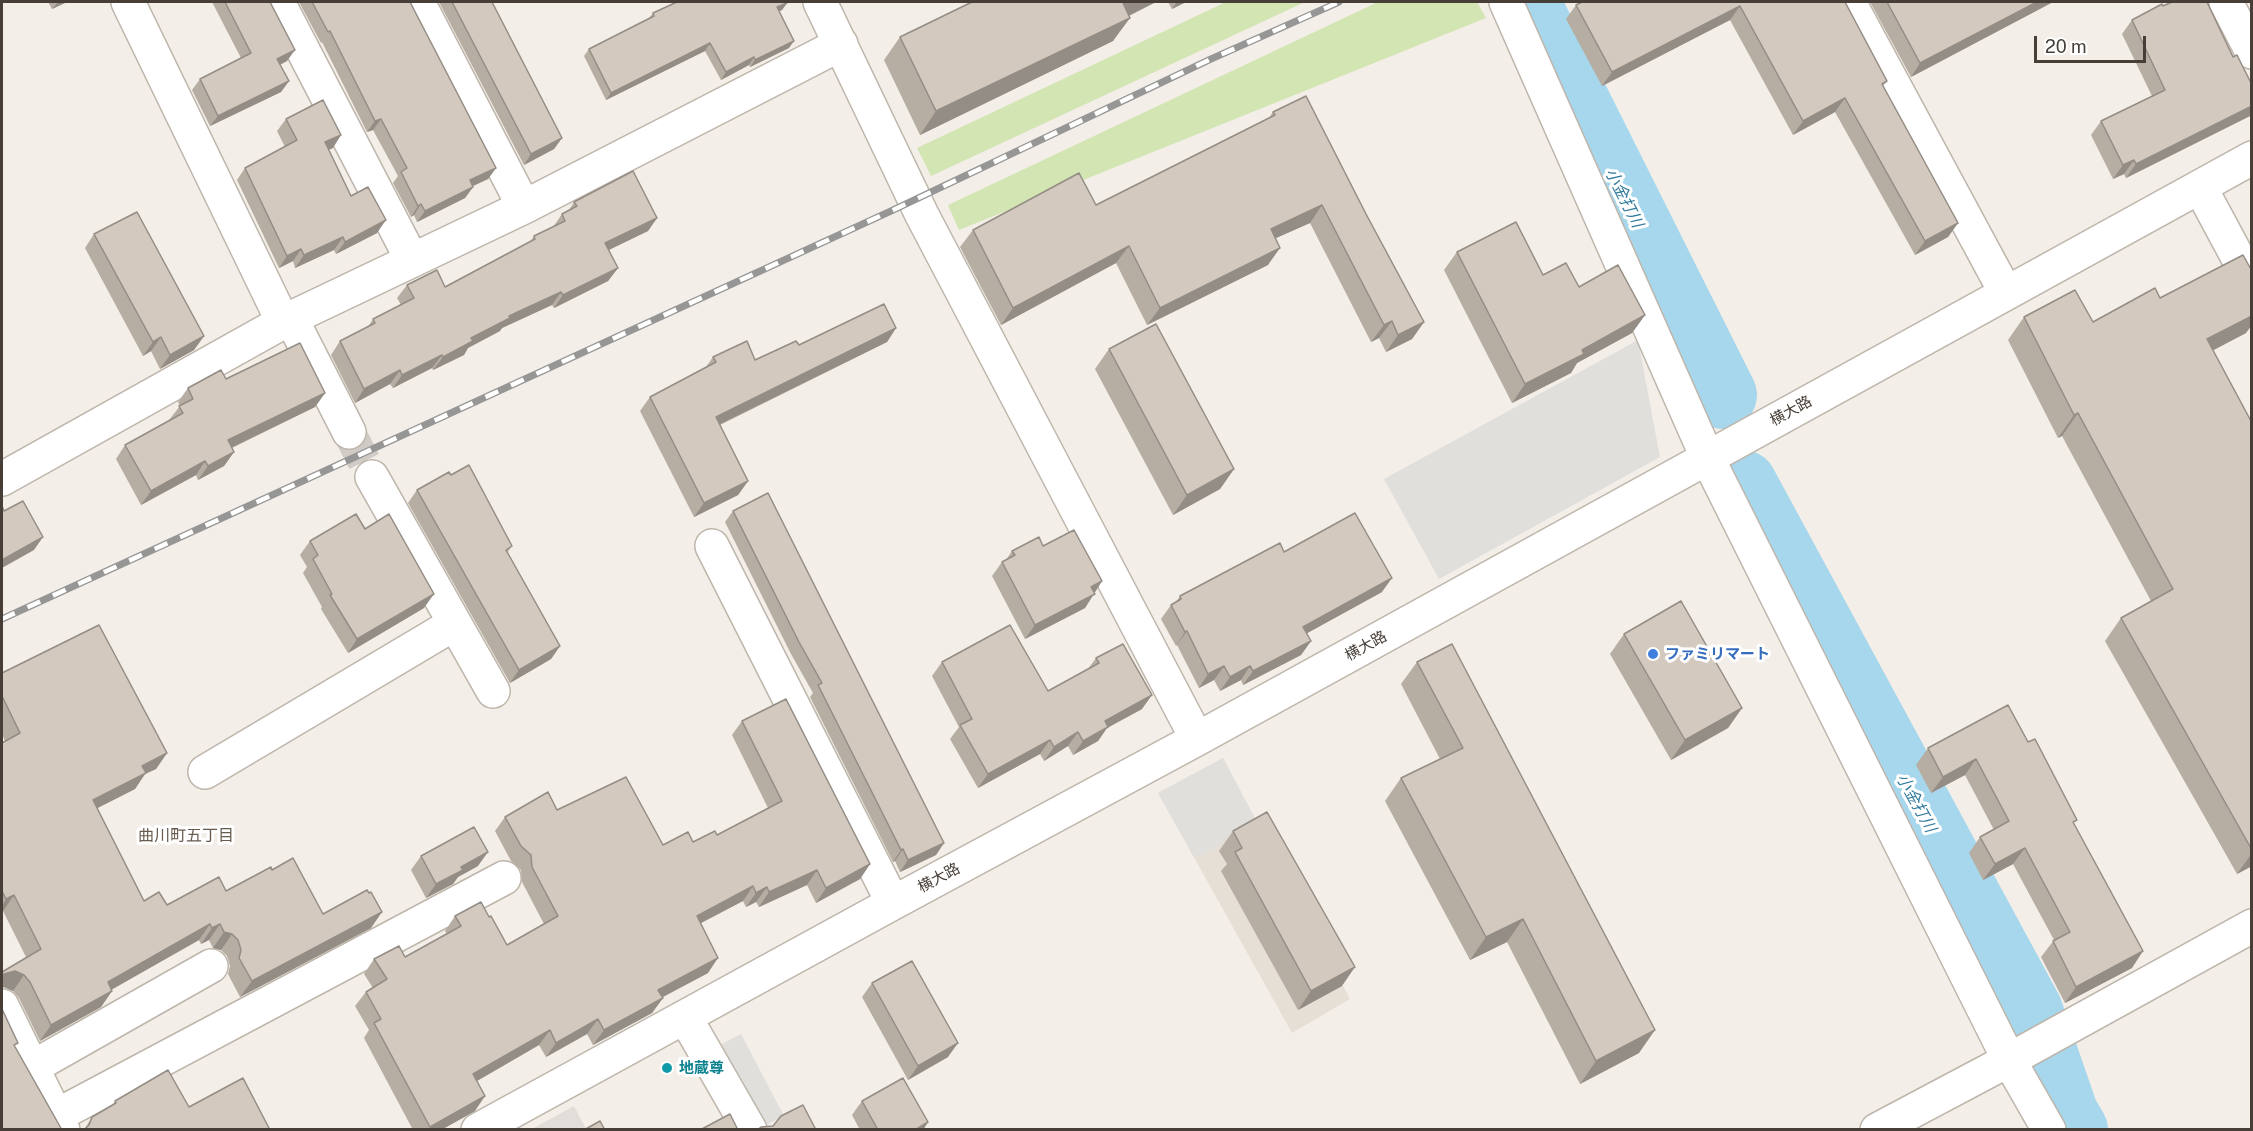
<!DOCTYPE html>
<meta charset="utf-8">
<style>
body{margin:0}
#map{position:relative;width:2253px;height:1131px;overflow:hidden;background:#f3eee8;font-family:"Public Sans",sans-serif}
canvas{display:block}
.frame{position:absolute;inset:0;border:3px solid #463e37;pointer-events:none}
.scale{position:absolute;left:2034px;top:36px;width:112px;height:27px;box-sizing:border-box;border:3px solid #463e37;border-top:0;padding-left:8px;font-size:18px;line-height:21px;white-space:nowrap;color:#463e37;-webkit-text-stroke:4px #fff;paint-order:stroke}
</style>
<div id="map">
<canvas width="2253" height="1131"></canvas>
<div class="frame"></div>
<div class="scale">20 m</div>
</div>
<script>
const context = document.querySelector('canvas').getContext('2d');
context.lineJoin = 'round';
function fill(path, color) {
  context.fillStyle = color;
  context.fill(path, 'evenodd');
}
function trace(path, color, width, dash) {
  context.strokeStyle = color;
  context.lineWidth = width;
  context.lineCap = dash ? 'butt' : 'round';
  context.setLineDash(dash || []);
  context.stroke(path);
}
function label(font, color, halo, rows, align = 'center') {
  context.font = font + ' "Public Sans","Noto Sans JP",sans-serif';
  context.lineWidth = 6;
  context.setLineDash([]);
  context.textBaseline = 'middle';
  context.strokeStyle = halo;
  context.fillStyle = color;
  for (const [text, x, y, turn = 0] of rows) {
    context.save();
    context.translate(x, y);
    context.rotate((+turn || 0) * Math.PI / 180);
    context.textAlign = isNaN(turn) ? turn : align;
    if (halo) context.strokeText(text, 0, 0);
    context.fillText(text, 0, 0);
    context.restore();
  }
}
fill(new Path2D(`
 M1223 758 1350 999 1292 1033 1158 793Z`), '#e6dfd6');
fill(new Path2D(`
 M574 1106 586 1129 530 1130Z`), '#e2ddd9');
fill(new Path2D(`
 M1226 2H1305L931 176 917 148Z
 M1378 2H1477L1486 18 959 230 948 205Z`), '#d3e5b2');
fill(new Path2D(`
 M1638 340 1660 457 1439 579 1384 479Z
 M1223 758 1258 824 1195 859 1158 793Z
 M741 1034 784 1116 761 1128 718 1046Z`), '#e1dfdc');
trace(new Path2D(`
 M1526 2 1723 395
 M1743 484 2029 1011 2065 1115 2074 1130`), '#a7d7ec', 68);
trace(new Path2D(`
 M349 432 372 477`), '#d0cbc5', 33, [33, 16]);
const street = new Path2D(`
 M128 2 283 322
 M278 2 412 260
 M418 2 524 207
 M820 2 922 215 1197 739
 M1506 2 1707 457 2009 1060 2049 1130
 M1849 2 2006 293
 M2226 2 2252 52
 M2200 187 2252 284
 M291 318 349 432
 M372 477 493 691
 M2 479 283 322 524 207 841 44
 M712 546 893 903
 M205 772 454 624
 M2 1006 63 1130
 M685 1017 750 1130
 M31 1068 211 966
 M56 1116 504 878
 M478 1130 893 903 1197 739 2252 158
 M1877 1130 2009 1060 2252 926`);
trace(street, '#beb5ab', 36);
trace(street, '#fff', 33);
const rail = new Path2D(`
 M2 619 891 211 1211 59 1339 2`);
trace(rail, '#969696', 7);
trace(rail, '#fff', 4.5, [14]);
fill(new Path2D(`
 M48 2H67L52 9Z
 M212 2H270L287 61 280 65 289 81 281 92 210 126 192 90 200 79 241 58Z
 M299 2H410L496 168 488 179 473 186V187L465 198 417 222 414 215 411 217 393 183 398 176 373 130 367 132 322 42 321 43Z
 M439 2H492L562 138 554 149 524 165Z
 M972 2H1156L1129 16 1113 41 920 135 884 60 900 37Z
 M1168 2H1186L1172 9Z
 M1845 2 1887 81 1883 86 1958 223 1948 237 1915 255 1835 112 1793 135 1730 20 1602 86 1566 19 1576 5Z
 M1870 2H2053L1911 77Z
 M787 3 782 10 779 11 789 48 750 67 749 65 721 80 705 51 606 100 584 56 589 49 649 18 653 13Z
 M2163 6 2233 57 2252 85V114L2250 116 2126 178 2124 174 2113 179 2091 135 2101 121 2152 96 2122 34 2132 20Z
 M1273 112 1366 214 1424 322 1412 339 1386 352 1379 338 1371 342 1310 223 1276 238 1268 265 1147 325 1116 263 1001 325 960 247 973 230 1096 205 1269 118Z
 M286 119 333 148 328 150 351 196 377 233 336 254 334 250 295 268 293 261 279 268 237 180 245 168 285 147 277 131Z
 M574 202 657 218 648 231 609 250 618 268 608 281 554 308 552 305 502 328 500 331 468 348 464 355 433 370 432 368 393 388 390 384 355 403 331 355 340 341 368 327 373 319 401 305 397 298 407 285 445 287 530 242 534 236 553 227 562 214 569 210Z
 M94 234 204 336 194 350 160 369 151 351 143 356 85 248Z
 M1457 252 1543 275 1579 287 1645 315 1632 333 1577 363 1571 373 1512 403 1444 270Z
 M2024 317 2246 333 2213 350 2252 423V866L2237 874 2105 641 2121 618 2151 601 2062 436 2058 438 2008 340Z
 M896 328 887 342 720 425 748 481 738 495 694 517 640 411 650 397 706 367 713 357 755 360 799 345Z
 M1109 349 1234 469 1220 489 1173 515 1095 369Z
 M226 379 325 393 315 407 232 448 234 452 224 466 198 480 196 475 141 505 116 459 125 445 169 420 180 406 178 402 188 388Z
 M417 490 512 546 507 553 560 646 551 659 510 683 408 503Z
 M733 511 944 843 936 855 900 872 895 861 893 862 810 697 813 693 791 654 725 522Z
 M365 529 424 608 348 653 321 609 322 607 303 573 307 567 300 555 310 541Z
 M1043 546 1102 581 1085 608 1025 639 992 576 1002 562 1006 560 1012 551Z
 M1284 552 1382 592 1307 633 1311 641 1301 655 1243 685 1241 680 1220 691 1214 680 1199 688 1177 645 1176 646 1161 619 1171 605 1176 602 1180 596Z
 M1624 634 1742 708 1728 728 1671 760 1610 654Z
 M1096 658 1142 709 1107 728 1098 741 1073 755 1068 746 1044 761 1040 754 978 788 950 739 959 727 932 676 942 662 1048 691 1088 669Z
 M1417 662 1639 1053 1580 1084 1507 942 1470 960 1385 801 1401 778 1440 759 1401 684Z
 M2 673 167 753 156 769 145 774 135 789 97 808 144 901 167 905 226 891 272 870 323 914 371 928 240 997 228 974 230 966 227 956 221 950 213 948 209 940 201 944 199 940 112 989V991L101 1007 40 1041 19 998 13 991 4 987 2 988V972L26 957 3 911 2 912V743L5 741 2 734Z
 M2008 705 2074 824 2132 968 2065 1003 2041 957 2054 940 2013 864 1983 880 1969 853 1980 837 1994 830 1965 775 1931 793 1916 765 1928 748Z
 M742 721 870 864 860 879 816 903 807 885 759 907 756 902 746 907 743 901 700 923 708 973 662 997 663 998 652 1013 593 1045 587 1034 546 1057 539 1045 477 1081 475 1111 441 1130H413L364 1038 369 1030 355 1006 366 992 373 988 364 974 374 959 405 957 447 934 445 931 455 916 489 917 507 945 544 924 522 882 521 870 511 861 495 831 505 817 557 810 663 845 693 842 717 835 768 808 732 735Z
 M1233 831 1342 986 1298 1010 1221 871 1227 864 1219 851Z
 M421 856 478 866 458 877 453 884 426 898 411 870Z
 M872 983 948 1057 908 1080 862 997Z
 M115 1101 189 1107 84 1130 92 1117 112 1106Z
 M862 1101 928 1122 923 1130H860L852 1115Z`), '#b6ada3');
fill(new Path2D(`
 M58 2H67L52 9Z
 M1127 2H1156L1106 27 1123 3Z
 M1177 2H1186L1172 9Z
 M2037 2H2053L1911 77 1920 63Z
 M787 3 782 10 772 15 777 7Z
 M1740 6 1730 20 1602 86 1612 72Z
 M1130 18 1113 41 920 135 936 111Z
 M794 41 789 48 750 67 755 60Z
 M710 43 705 51 606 100 611 93Z
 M295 50 287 61 269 70 277 59Z
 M754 57 749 65 721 80 726 72Z
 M289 81 281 92 210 126 218 116Z
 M1845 98 1835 112 1793 135 1803 121Z
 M2252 106V114L2250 116 2126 178 2136 164Z
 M381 119 373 130 367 132 375 121Z
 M341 135 333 148 316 155 325 142Z
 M562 138 554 149 524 165 531 154Z
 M2134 160 2124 174 2113 179 2123 165Z
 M496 168 488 179 462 191 470 180Z
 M473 187 465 198 417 222 425 211Z
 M421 204 414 215 411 217 418 206Z
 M1322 205 1310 223 1258 246 1271 229Z
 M657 218 648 231 596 256 605 243Z
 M386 220 377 233 336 254 345 242Z
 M1958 223 1948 237 1915 255 1925 241Z
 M343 237 334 250 295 268 304 255Z
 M1129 246 1116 263 1001 325 1013 308Z
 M1280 248 1268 265 1147 325 1160 308Z
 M301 249 293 261 279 268 287 256Z
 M618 268 608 281 554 308 563 295Z
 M561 292 552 305 502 328 500 331 468 348 464 355 433 370 443 357 471 338 509 316Z
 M2252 311V325L2246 333 2191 362 2207 339Z
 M1645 315 1632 333 1577 363 1571 373 1512 403 1525 384 1582 350Z
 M1392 321 1379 338 1371 342 1384 325Z
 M1424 322 1412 339 1386 352 1398 335Z
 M896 328 887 342 706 431 716 417Z
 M204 336 194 350 160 369 170 355Z
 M161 337 151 351 143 356 153 342Z
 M442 355 432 368 393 388 402 375Z
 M400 370 390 384 355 403 364 389Z
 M325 393 315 407 218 454 228 440Z
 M2078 413 2062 436 2058 438 2074 415Z
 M234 452 224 466 198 480 208 466Z
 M205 461 196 475 141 505 151 491Z
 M1234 469 1220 489 1173 515 1187 495Z
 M748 481 738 495 694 517 704 503Z
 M43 537 34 550 2 568V560Z
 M1392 578 1382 592 1293 641 1303 627Z
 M1102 581 1085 608 1025 639 1035 625 1091 587Z
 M434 594 424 608 348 653 357 639Z
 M1187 631 1177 645 1176 646 1185 632Z
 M1311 641 1301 655 1243 685 1253 671Z
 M560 646 551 659 510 683 519 670Z
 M1224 666 1214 680 1199 688 1208 674Z
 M1250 666 1241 680 1220 691 1230 677Z
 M1152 695 1142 709 1107 728 1098 741 1073 755 1083 741 1105 721Z
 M1742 708 1728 728 1671 760 1685 740Z
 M1078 732 1068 746 1044 761 1054 747Z
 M1050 740 1040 754 978 788 988 774Z
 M167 753 156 769 145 774 135 789 82 816 93 800 142 766Z
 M1976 759 1965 775 1931 793 1943 777Z
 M944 843 936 855 900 872 908 860Z
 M2025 848 2013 864 1983 880 1995 864Z
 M903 849 895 861 893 862 901 850Z
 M488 852 478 866 458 877 453 884 426 898 436 884 461 867Z
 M2252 853V866L2237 874Z
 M870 864 860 879 816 903 826 888Z
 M817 870 807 885 759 907 769 892Z
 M753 886 743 901 686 931 697 916Z
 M767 887 756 902 746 907 756 893Z
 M14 895 3 911 2 912V906L6 899Z
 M382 912 371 928 240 997 252 981Z
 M1523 919 1507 942 1470 960 1486 937Z
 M210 924 199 940 97 998 108 982Z
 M220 924 209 940 201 944 212 928Z
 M224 932 232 934 221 950 213 948Z
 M2143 951 2132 968 2065 1003 2076 987Z
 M718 958 708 973 648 1005 658 990Z
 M1355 967 1342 986 1298 1010 1311 991Z
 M15 971 24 975 13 991 4 987 2 988V976L4 974Z
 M112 991 101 1007 40 1041 51 1025Z
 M663 998 652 1013 593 1045 604 1030Z
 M598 1019 587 1034 546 1057 556 1043Z
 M550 1030 539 1045 463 1089 473 1074Z
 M1655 1030 1639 1053 1580 1084 1596 1061Z
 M958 1043 948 1057 908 1080 918 1066Z
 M485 1096 475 1111 441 1130H428L430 1127Z
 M928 1122 923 1130H915Z`), '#948d85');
const building = new Path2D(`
 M225 2H270L295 50 277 59 289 81 218 116 200 79 251 53Z
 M312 2H410L496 168 470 180 473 187 425 211 421 204 418 206 401 172 407 168 381 119 375 121 330 31 328 32Z
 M452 2H492L562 138 531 154Z
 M677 2H786L787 3 777 7 794 41 755 60 754 57 726 72 710 43 611 93 589 49 654 16 653 13Z
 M972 2H1127L1123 3 1130 18 936 111 900 37Z
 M1582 2H1845L1887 81 1882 84 1958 223 1925 241 1845 98 1803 121 1740 6 1612 72 1576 5Z
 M1887 2H2037L1920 63Z
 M2172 2H2207L2233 57 2237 55 2252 85V106L2136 164 2134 160 2123 165 2101 121 2165 90 2132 20 2162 4 2163 6Z
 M1306 96 1366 214 1424 322 1398 335 1392 321 1384 325 1322 205 1271 229 1280 248 1160 308 1129 246 1013 308 973 230 1079 173 1096 205 1275 115 1273 112Z
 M323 100 341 135 325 142 351 196 368 187 386 220 345 242 343 237 304 255 301 249 287 256 245 168 297 140 286 119Z
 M633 171 657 218 605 243 618 268 563 295 561 292 509 316 510 318 471 338 473 341 443 357 442 355 402 375 400 370 364 389 340 341 375 323 373 319 414 298 407 285 437 270 445 287 535 239 534 236 565 221 562 214 577 206 574 202Z
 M137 212 204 336 170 355 161 337 153 342 94 234Z
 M1516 222 1543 275 1566 263 1579 287 1618 265 1645 315 1582 350 1584 354 1525 384 1457 252Z
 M2243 255 2252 271V316L2207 339 2252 423V850L2121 618 2173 589 2078 413 2074 415 2024 317 2075 290 2093 322 2155 288 2160 298Z
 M884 304 896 328 716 417 748 481 704 503 650 397 716 362 713 357 747 341 755 360 796 341 799 345Z
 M1156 324 1234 469 1187 495 1109 349Z
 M300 343 325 393 228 440 234 452 208 466 205 461 151 491 125 445 183 413 179 406 193 399 188 388 221 370 226 379Z
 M469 465 512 546 506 550 560 646 519 670 417 490 449 472 451 475Z
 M768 493 944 843 908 860 903 849 901 850 818 685 822 683 799 642 733 511Z
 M23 501 43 537 2 560V506L4 511Z
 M1355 513 1392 578 1303 627 1311 641 1253 671 1250 666 1230 677 1224 666 1208 674 1187 631 1185 632 1171 605 1181 599 1180 596 1280 543 1284 552Z
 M356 514 365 529 389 514 434 594 357 639 330 595 332 594 313 559 318 555 310 541Z
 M1074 530 1102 581 1091 587 1095 594 1035 625 1002 562 1015 555 1012 551 1039 537 1043 546Z
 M1681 601 1742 708 1685 740 1624 634Z
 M99 625 167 753 142 766 146 773 93 800 144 901 159 892 167 905 219 877 226 891 271 867 272 870 293 858 323 914 367 890 369 893 371 892 382 912 252 981 239 958 241 950 238 940 232 934 224 932 220 924 212 928 210 924 108 982 112 991 51 1025 30 982 24 975 15 971 4 974 2 976V972L41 949 14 895 6 899 2 891V743L20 733 2 696V673Z
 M1010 625 1048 691 1099 663 1096 658 1123 644 1152 695 1105 721 1108 727 1083 741 1078 732 1054 747 1050 740 988 774 960 725 972 719 942 662Z
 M1452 644 1655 1030 1596 1061 1523 919 1486 937 1401 778 1463 748 1417 662Z
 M786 699 870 864 826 888 817 870 769 892 767 887 756 893 753 886 697 916 718 958 658 990 663 998 604 1030 598 1019 556 1043 550 1030 473 1074 485 1096 430 1127 374 1023 381 1019 366 992 387 979 374 959 399 946 405 957 461 926 455 916 481 902 489 917 491 916 507 945 558 916 532 867 531 855 521 846 505 817 548 792 557 810 626 777 663 845 688 832 693 842 715 831 717 835 782 801 742 721Z
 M2008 705 2028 742 2035 739 2077 820 2073 822 2143 951 2076 987 2053 941 2070 932 2025 848 1995 864 1980 837 2009 821 1976 759 1943 777 1928 748Z
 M1267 812 1355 967 1311 991 1235 852 1242 848 1233 831Z
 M474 827 488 852 461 867 463 870 436 884 421 856Z
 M912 961 958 1043 918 1066 872 983Z
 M2 1009 18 1043 14 1045 62 1130H2Z
 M168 1070 189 1107 243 1078 270 1130H84L89 1125 92 1117 116 1103 115 1101Z
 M903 1078 928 1122 915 1130H878L862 1101Z
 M803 1105 816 1130H757L761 1127 773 1126 781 1116Z
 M730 1114 738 1130H700Z
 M600 1121 605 1130H584Z`);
fill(building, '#d4c9be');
trace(building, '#948d85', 1.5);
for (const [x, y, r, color] of [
 [1653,654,6,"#3f7fe0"],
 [667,1068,6,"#0f9aa8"]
]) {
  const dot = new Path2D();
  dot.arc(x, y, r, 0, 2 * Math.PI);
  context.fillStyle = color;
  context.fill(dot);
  trace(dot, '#fff', 2);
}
label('15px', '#463e37', '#fff', [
 ["横大路",1791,411,-29],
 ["横大路",1366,646,-29],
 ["横大路",939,878,-28]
]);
label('bold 15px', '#366cbe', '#fff', [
 ["ファミリマート",1665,654]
], 'left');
label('bold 15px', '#0d838f', '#fff', [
 ["地蔵尊",679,1068]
], 'left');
label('italic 16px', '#327a9c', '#fff', [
 ["小金打川",1624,198,63],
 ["小金打川",1916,803,61]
]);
label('16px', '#685b4f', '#fff', [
 ["曲川町五丁目",186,836]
]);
</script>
